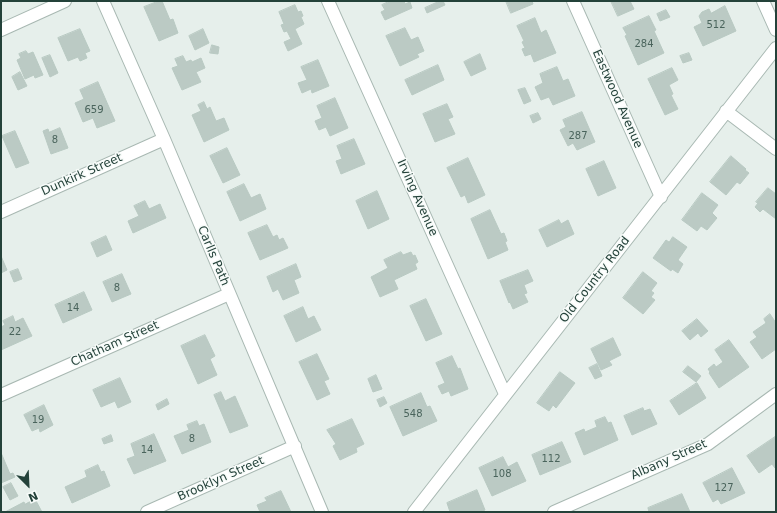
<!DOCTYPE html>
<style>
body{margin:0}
#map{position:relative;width:777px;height:513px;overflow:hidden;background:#e6efeb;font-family:"DejaVu Sans",sans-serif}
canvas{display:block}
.frame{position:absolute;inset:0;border:2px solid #24423a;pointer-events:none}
.north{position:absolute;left:8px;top:465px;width:40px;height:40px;-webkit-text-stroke:3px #f7fbf9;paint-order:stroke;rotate:156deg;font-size:11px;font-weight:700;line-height:16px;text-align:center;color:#24423a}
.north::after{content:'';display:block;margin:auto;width:14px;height:18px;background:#24423a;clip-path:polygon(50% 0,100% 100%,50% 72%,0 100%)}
</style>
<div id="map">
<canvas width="777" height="513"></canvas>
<div class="frame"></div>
<div class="north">N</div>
</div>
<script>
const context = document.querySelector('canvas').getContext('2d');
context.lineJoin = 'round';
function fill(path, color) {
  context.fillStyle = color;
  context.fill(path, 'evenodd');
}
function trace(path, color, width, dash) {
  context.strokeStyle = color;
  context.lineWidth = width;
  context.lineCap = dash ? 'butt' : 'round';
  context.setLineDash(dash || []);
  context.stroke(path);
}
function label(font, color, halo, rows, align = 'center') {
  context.font = font + ' "DejaVu Sans",sans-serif';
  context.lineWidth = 3;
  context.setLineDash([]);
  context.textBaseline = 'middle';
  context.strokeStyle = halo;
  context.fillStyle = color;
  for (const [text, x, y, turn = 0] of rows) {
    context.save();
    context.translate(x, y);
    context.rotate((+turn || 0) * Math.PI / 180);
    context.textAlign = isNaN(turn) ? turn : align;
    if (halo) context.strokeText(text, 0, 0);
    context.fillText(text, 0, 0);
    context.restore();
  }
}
const building = new Path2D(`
 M159 1H162L170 20 173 19 178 33 159 41 144 7Z
 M390 1H404L405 4 410 2 412 8 385 20 381 12 385 10 382 5Z
 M440 1H443L445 5 427 13 425 8Z
 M506 1H532L533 4 511 13Z
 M611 1H630L634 9 618 16Z
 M295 5 298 12 301 11 303 16 301 17 304 24 295 29 302 44 288 51 284 42 291 39 287 31 284 32 281 25 284 24 279 12Z
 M725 6 736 31 703 46 694 27 702 23 699 16 702 12 709 9 711 13Z
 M666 10 670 17 660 21 657 14Z
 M649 16 656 30 654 31 664 53 638 65 625 36 627 35 623 28Z
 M535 18 541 33 546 30 556 53 534 62 531 54 525 56 522 49 525 48 522 42 524 41 517 26Z
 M405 28 411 40 418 37 424 51 417 54 419 57 400 66 386 36Z
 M80 29 90 51 85 53 87 58 80 61 78 57 68 61 58 38Z
 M203 29 209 43 195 50 189 36Z
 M212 45 219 47 218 54 210 53Z
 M26 51 28 54 33 52 43 75 35 78 34 75 25 79 17 60 21 58 19 54Z
 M689 53 692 60 683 63 680 56Z
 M480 54 486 69 471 76 464 62Z
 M50 55 58 73 50 77 42 58Z
 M183 56 186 62 191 60 192 62 201 58 205 68 196 72 201 82 182 90 172 68 178 66 175 59Z
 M318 60 329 86 312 93 311 89 302 93 298 83 307 80 301 67Z
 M438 65 444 80 412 95 405 80Z
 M557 67 563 81 568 79 575 96 553 105 549 97 541 100 535 87 543 83 540 74Z
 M672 68 678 80 669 85 673 94 671 95 678 109 665 115 648 79Z
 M20 72 27 86 18 90 12 77Z
 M98 82 115 121 97 128 93 118 83 122 75 103 84 99 80 90Z
 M525 88 531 101 524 104 518 90Z
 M335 98 348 128 330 136 326 127 319 130 315 121 322 118 317 106Z
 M204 102 207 109 210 107 216 121 224 118 229 130 204 142 192 115 201 111 198 105Z
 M447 104 453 117 448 119 455 134 435 142 423 114Z
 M582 112 595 142 577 150 573 143 568 146 560 130 566 127 563 120Z
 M538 113 541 119 533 123 530 116Z
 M60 128 68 148 51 154 43 131 48 129 49 132Z
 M15 131 29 163 16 168 2 136Z
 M354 139 365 164 341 174 336 161 342 159 337 146Z
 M227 148 240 175 223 183 210 156Z
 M731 156 746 169 745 170 749 173 740 184 737 182 726 195 710 182Z
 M468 158 485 195 468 203 465 195 461 197 447 168Z
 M604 161 616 188 598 196 586 169Z
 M244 184 251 198 260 194 266 209 240 221 227 192Z
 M768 188 776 194V219L763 209 760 212 755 207 758 203 756 202Z
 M377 191 389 219 368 229 356 201Z
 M702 193 718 205 712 213 717 218 707 230 701 226 697 231 682 220Z
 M145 201 149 209 160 204 166 218 133 233 128 221 139 216 134 206Z
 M490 210 501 234 504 233 507 241 505 242 508 250 488 259 471 219Z
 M559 220 561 224 568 220 574 234 547 247 539 230Z
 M267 225 273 237 277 235 279 240 283 238 288 248 260 260 248 233Z
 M106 236 112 250 97 257 91 243Z
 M673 237 687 247 678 260 683 264 678 273 672 269 671 271 653 258 666 240 669 242Z
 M401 252 403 255 411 252 413 256 415 255 418 262 415 264 417 269 394 280 398 289 380 297 371 277 388 268 384 260Z
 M1 256 7 270 1 273Z
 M296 264 301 277 294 280 299 293 283 300 278 289 273 292 267 277Z
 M18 269 22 279 14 282 10 272Z
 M528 270 533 281 524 285 527 293 524 294 528 302 513 309 510 302 509 303 500 281Z
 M643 272 657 283 651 291 654 293 651 297 655 300 643 314 623 298Z
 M122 274 131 294 112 302 103 282Z
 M84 292 92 310 63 323 55 305Z
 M426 299 442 334 426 341 410 306Z
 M303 307 308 319 314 316 321 330 296 342 284 316Z
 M770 314 776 323V349L762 359 750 342 757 337 753 332 766 323 764 319Z
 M13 316 15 322 23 318 32 336 1 350V327L5 325 3 321Z
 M697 319 708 331 701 337 698 333 690 340 682 331Z
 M205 335 215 356 210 359 217 375 198 384 181 346Z
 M613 338 621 355 609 361 612 365 601 370 591 349Z
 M729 340 749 367 719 388 709 373 710 372 708 369 714 364 716 367 723 362 715 350Z
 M317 354 329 379 324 381 330 394 317 400 299 362Z
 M452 356 458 369 460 368 468 389 451 396 449 391 442 394 438 386 445 383 436 363Z
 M597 364 602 376 595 379 589 368Z
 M688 366 701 376 696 382 683 372Z
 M560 372 575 383 556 408 553 405 549 411 537 403Z
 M376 375 382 389 373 392 368 379Z
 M120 378 131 402 118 408 115 401 101 407 93 390Z
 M697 383 706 398 679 415 670 401Z
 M221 392 225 401 235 396 248 426 230 433 214 395Z
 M421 393 427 407 430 406 437 421 403 436 390 407Z
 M384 397 387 403 380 407 377 400Z
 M167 399 169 404 158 410 156 405Z
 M44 405 53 425 40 432 39 428 32 431 24 415Z
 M643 408 644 411 650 409 657 424 632 435 624 416Z
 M605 417 608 423 611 422 618 440 584 455 575 433 584 429 585 432 597 427 595 421Z
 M352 419 364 444 356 448 357 452 340 460 333 446 336 444 327 430Z
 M197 421 199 426 204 424 211 442 182 454 174 436 189 430 187 425Z
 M154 434 166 461 134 474 127 459 135 456 131 444Z
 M111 435 113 441 104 444 102 439Z
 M775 437 776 468H775L772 464 759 473 747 456Z
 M562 442 571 462 540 475 532 455Z
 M2 455 10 474 13 473 15 477 1 483V456Z
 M503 457 508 467 517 462 526 481 492 496 479 468Z
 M98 465 101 472 104 471 110 486 72 503 65 487 87 477 85 471Z
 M732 468 745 493 721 504 718 499 713 502 703 483Z
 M11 483 18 496 10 500 3 487Z
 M477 490 485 510 480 512H450L447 503Z
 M281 491 291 512H260L257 505 267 501 265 498Z
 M682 494 690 512H649L648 508Z
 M35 499 42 512H5L24 502 25 504Z`);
fill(building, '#bbcac4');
trace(building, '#b8c9c2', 1);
const minor = new Path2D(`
 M103 1 164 139 322 512
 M328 1 505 394
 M573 1 661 197
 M763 1 776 30
 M1 30 65 1
 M726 111 776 149
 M1 212 164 139
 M1 395 229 294
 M147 512 295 446
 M414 512 776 48
 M554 512 708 444 776 394`);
trace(minor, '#a8b8b2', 14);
trace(minor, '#fff', 12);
label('10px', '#4a645c', null, [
 ["512",716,25],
 ["284",644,44],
 ["659",94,110],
 ["287",578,136],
 ["8",55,140],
 ["8",117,288],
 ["14",73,308],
 ["22",15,332],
 ["548",413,414],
 ["19",38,420],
 ["8",192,439],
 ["14",147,450],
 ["112",551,459],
 ["108",502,474],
 ["127",724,488]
]);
label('12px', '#24423a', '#f7fbf9', [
 ["Eastwood Avenue",617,99,66],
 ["Dunkirk Street",82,175,-24],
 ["Irving Avenue",417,198,66],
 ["Carlls Path",213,256,67],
 ["Old Country Road",595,280,-52],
 ["Chatham Street",115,344,-24],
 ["Albany Street",669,460,-24],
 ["Brooklyn Street",221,479,-24]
]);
</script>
